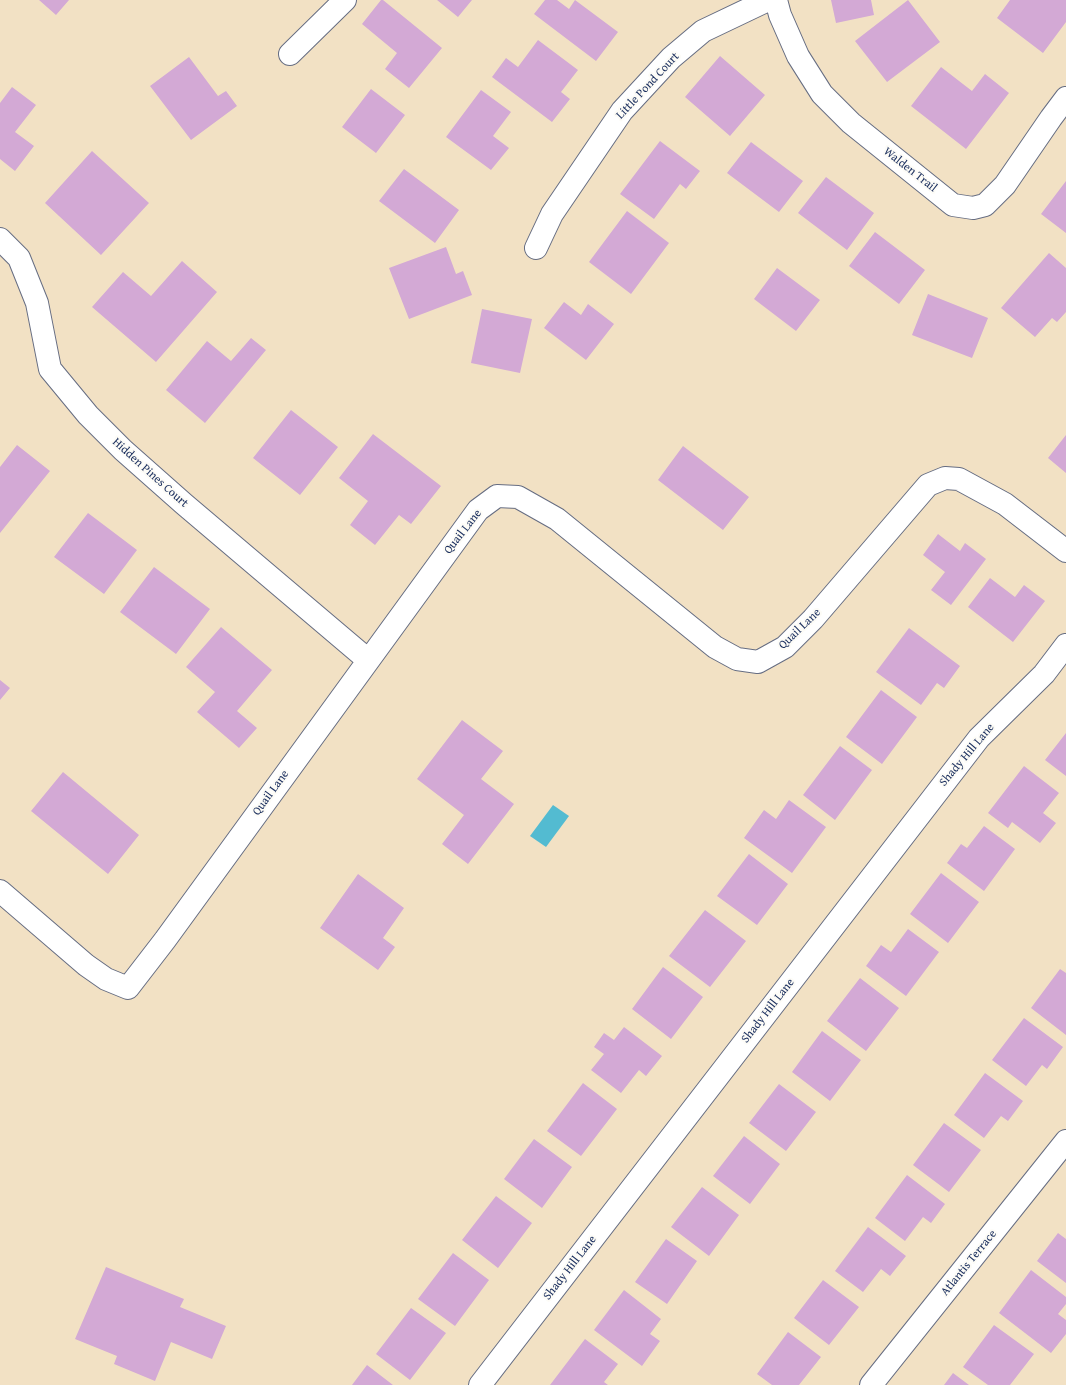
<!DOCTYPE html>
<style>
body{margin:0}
canvas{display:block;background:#f2e1c4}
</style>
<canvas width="1066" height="1385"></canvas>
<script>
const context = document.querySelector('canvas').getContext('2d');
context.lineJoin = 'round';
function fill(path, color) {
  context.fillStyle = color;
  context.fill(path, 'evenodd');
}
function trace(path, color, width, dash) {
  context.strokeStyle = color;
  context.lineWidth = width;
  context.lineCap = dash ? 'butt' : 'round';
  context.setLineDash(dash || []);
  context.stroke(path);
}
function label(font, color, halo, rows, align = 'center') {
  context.font = font + ' "Gentium Book Plus",serif';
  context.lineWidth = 4;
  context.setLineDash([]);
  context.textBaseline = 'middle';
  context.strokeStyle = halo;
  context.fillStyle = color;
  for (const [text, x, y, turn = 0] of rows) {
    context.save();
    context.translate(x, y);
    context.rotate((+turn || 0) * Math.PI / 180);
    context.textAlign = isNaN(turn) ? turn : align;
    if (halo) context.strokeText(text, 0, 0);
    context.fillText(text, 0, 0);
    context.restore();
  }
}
fill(new Path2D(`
 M553 805 569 816 546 847 530 836Z`), '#53bbd1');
fill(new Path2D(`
 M39 0H69L56 15Z
 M381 0H383L442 48 409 88 385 69 397 53 362 24Z
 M437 0H472L458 17Z
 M545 0H557L569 9 575 0 618 32 596 61 534 14Z
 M831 0H871L874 15 836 23Z
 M908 0 940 42 887 82 855 41Z
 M1010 0H1066V22L1043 53 997 18Z
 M538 40 578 70 561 92 570 99 552 122 492 77 506 58 518 67Z
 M720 56 765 95 730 136 685 97Z
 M189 57 218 96 226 91 237 106 191 140 150 86Z
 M941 67 972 91 985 74 1009 93 966 149 911 106Z
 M12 87 36 105 15 132 34 146 15 171 0 159V103Z
 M371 89 405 115 376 153 342 127Z
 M481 90 511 112 493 136 509 148 491 170 446 137Z
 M660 141 700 171 686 189 680 184 654 219 620 194Z
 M751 142 803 181 779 212 727 173Z
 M92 151 149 203 101 255 45 203Z
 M404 169 459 210 435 243 379 201Z
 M826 177 874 213 847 250 798 213Z
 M1066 181V233L1041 214Z
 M627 211 669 243 631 294 589 262Z
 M875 232 925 270 899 304 849 266Z
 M446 247 456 274 463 271 472 295 409 319 389 268Z
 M1049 253 1066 268V312L1057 322 1052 318 1035 337 1001 308Z
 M182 261 217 292 156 362 92 307 123 272 151 296Z
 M777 268 820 300 796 331 754 299Z
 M928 294 988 318 972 358 912 335Z
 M564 302 581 315 588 304 614 324 586 360 544 328Z
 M482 309 532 319 520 373 471 363Z
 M251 338 266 350 205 423 166 390 207 341 231 361Z
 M291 410 338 447 300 495 253 458Z
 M373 434 441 486 411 524 399 515 375 545 350 525 368 501 339 478Z
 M1066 435V473L1048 458Z
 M17 445 50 471 0 533V467Z
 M683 446 749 497 723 530 658 480Z
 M88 513 137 550 104 594 54 557Z
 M938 534 960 551 965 543 986 559 951 605 931 590 945 572 923 555Z
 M154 567 210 609 176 654 120 612Z
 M990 578 1015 597 1024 585 1045 601 1013 642 968 607Z
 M221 627 272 670 237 711 257 728 239 748 197 712 215 692 186 667Z
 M909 628 960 666 944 688 937 683 921 705 876 672Z
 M0 680 10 688 0 700Z
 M881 690 917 717 882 764 846 737Z
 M462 720 503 751 481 779 514 804 468 864 442 844 464 815 417 779Z
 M1066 733V776L1045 760Z
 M840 746 872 770 835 820 803 795Z
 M1024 766 1059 793 1043 813 1056 823 1040 843 1012 822 1008 828 988 813Z
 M63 772 139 835 108 874 31 811Z
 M789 800 826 827 792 873 744 838 764 810 776 819Z
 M984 826 1015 849 984 891 947 863 961 844 967 848Z
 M749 854 788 884 757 925 717 896Z
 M941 873 979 902 948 943 910 914Z
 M358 874 404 908 383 938 395 947 378 970 320 928Z
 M705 910 746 941 710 987 669 956Z
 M908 929 939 952 906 996 866 966 881 945 891 952Z
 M663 967 703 997 671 1039 632 1009Z
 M1060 969 1066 973V1035L1031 1008Z
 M860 978 899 1008 866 1051 827 1021Z
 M1024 1018 1063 1047 1047 1069 1042 1065 1026 1086 992 1060Z
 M624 1027 662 1056 646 1076 639 1070 621 1093 591 1070 604 1054 594 1047 604 1033 614 1040Z
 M822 1031 861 1060 830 1101 792 1072Z
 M985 1073 1023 1101 1008 1121 1001 1116 984 1138 954 1115Z
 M583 1083 617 1109 581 1156 547 1131Z
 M779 1084 816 1112 786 1151 749 1123Z
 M944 1123 981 1150 949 1192 913 1165Z
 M744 1136 780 1164 750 1204 713 1176Z
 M534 1139 572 1167 542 1208 504 1179Z
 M907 1175 945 1204 931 1223 923 1217 905 1241 875 1218Z
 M702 1187 739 1215 709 1256 671 1227Z
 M496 1196 532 1223 498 1268 462 1240Z
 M868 1227 906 1256 890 1276 881 1269 863 1292 835 1271Z
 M1058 1233 1066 1239V1283L1037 1261Z
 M666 1239 697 1261 667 1304 635 1282Z
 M453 1253 489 1280 455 1326 418 1299Z
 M106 1267 184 1299 180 1307 226 1326 212 1359 171 1342 155 1381 114 1364 117 1356 75 1339Z
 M1031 1270 1066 1297V1304L1058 1314 1066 1320V1334L1051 1353 999 1313Z
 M823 1280 859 1307 829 1345 794 1318Z
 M624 1290 661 1319 650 1334 660 1341 642 1366 594 1330Z
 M411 1308 446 1333 410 1380 376 1354Z
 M994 1325 1034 1354 1010 1385H988L963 1367Z
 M788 1332 821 1357 799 1385H772L757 1374Z
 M585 1339 618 1364 604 1382 608 1385H550Z
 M367 1365 393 1385H352Z
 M953 1373 969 1385H944Z`), '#d3a9d5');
const street = new Path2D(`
 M776 0 780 15 798 56 822 94 851 123 953 205 973 208 985 205 1005 185 1051 118 1066 98
 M290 54 345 0
 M0 239 19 258 37 303 50 369 88 415 123 450 184 504 368 660
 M536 248 552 214 622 111 671 58 703 31 768 0
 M0 891 86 965 106 979 128 988 165 940 478 510 497 496 518 497 557 519 715 647 737 659 758 662 785 647 813 619 928 485 945 478 959 479 1005 504 1066 551
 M480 1385 979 738 1044 674 1066 645
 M871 1385 1066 1141`);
trace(street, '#666d82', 24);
trace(street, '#fff', 22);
label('12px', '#1b2f5e', '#fdfcf7', [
 ["Little Pond Court",648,86,-47],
 ["Walden Trail",910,170,38],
 ["Hidden Pines Court",150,473,42],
 ["Quail Lane",463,532,-52],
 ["Quail Lane",800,629,-44],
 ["Shady Hill Lane",967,755,-50],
 ["Quail Lane",271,793,-54],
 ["Shady Hill Lane",768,1011,-52],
 ["Atlantis Terrace",969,1263,-51],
 ["Shady Hill Lane",570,1268,-52]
]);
</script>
